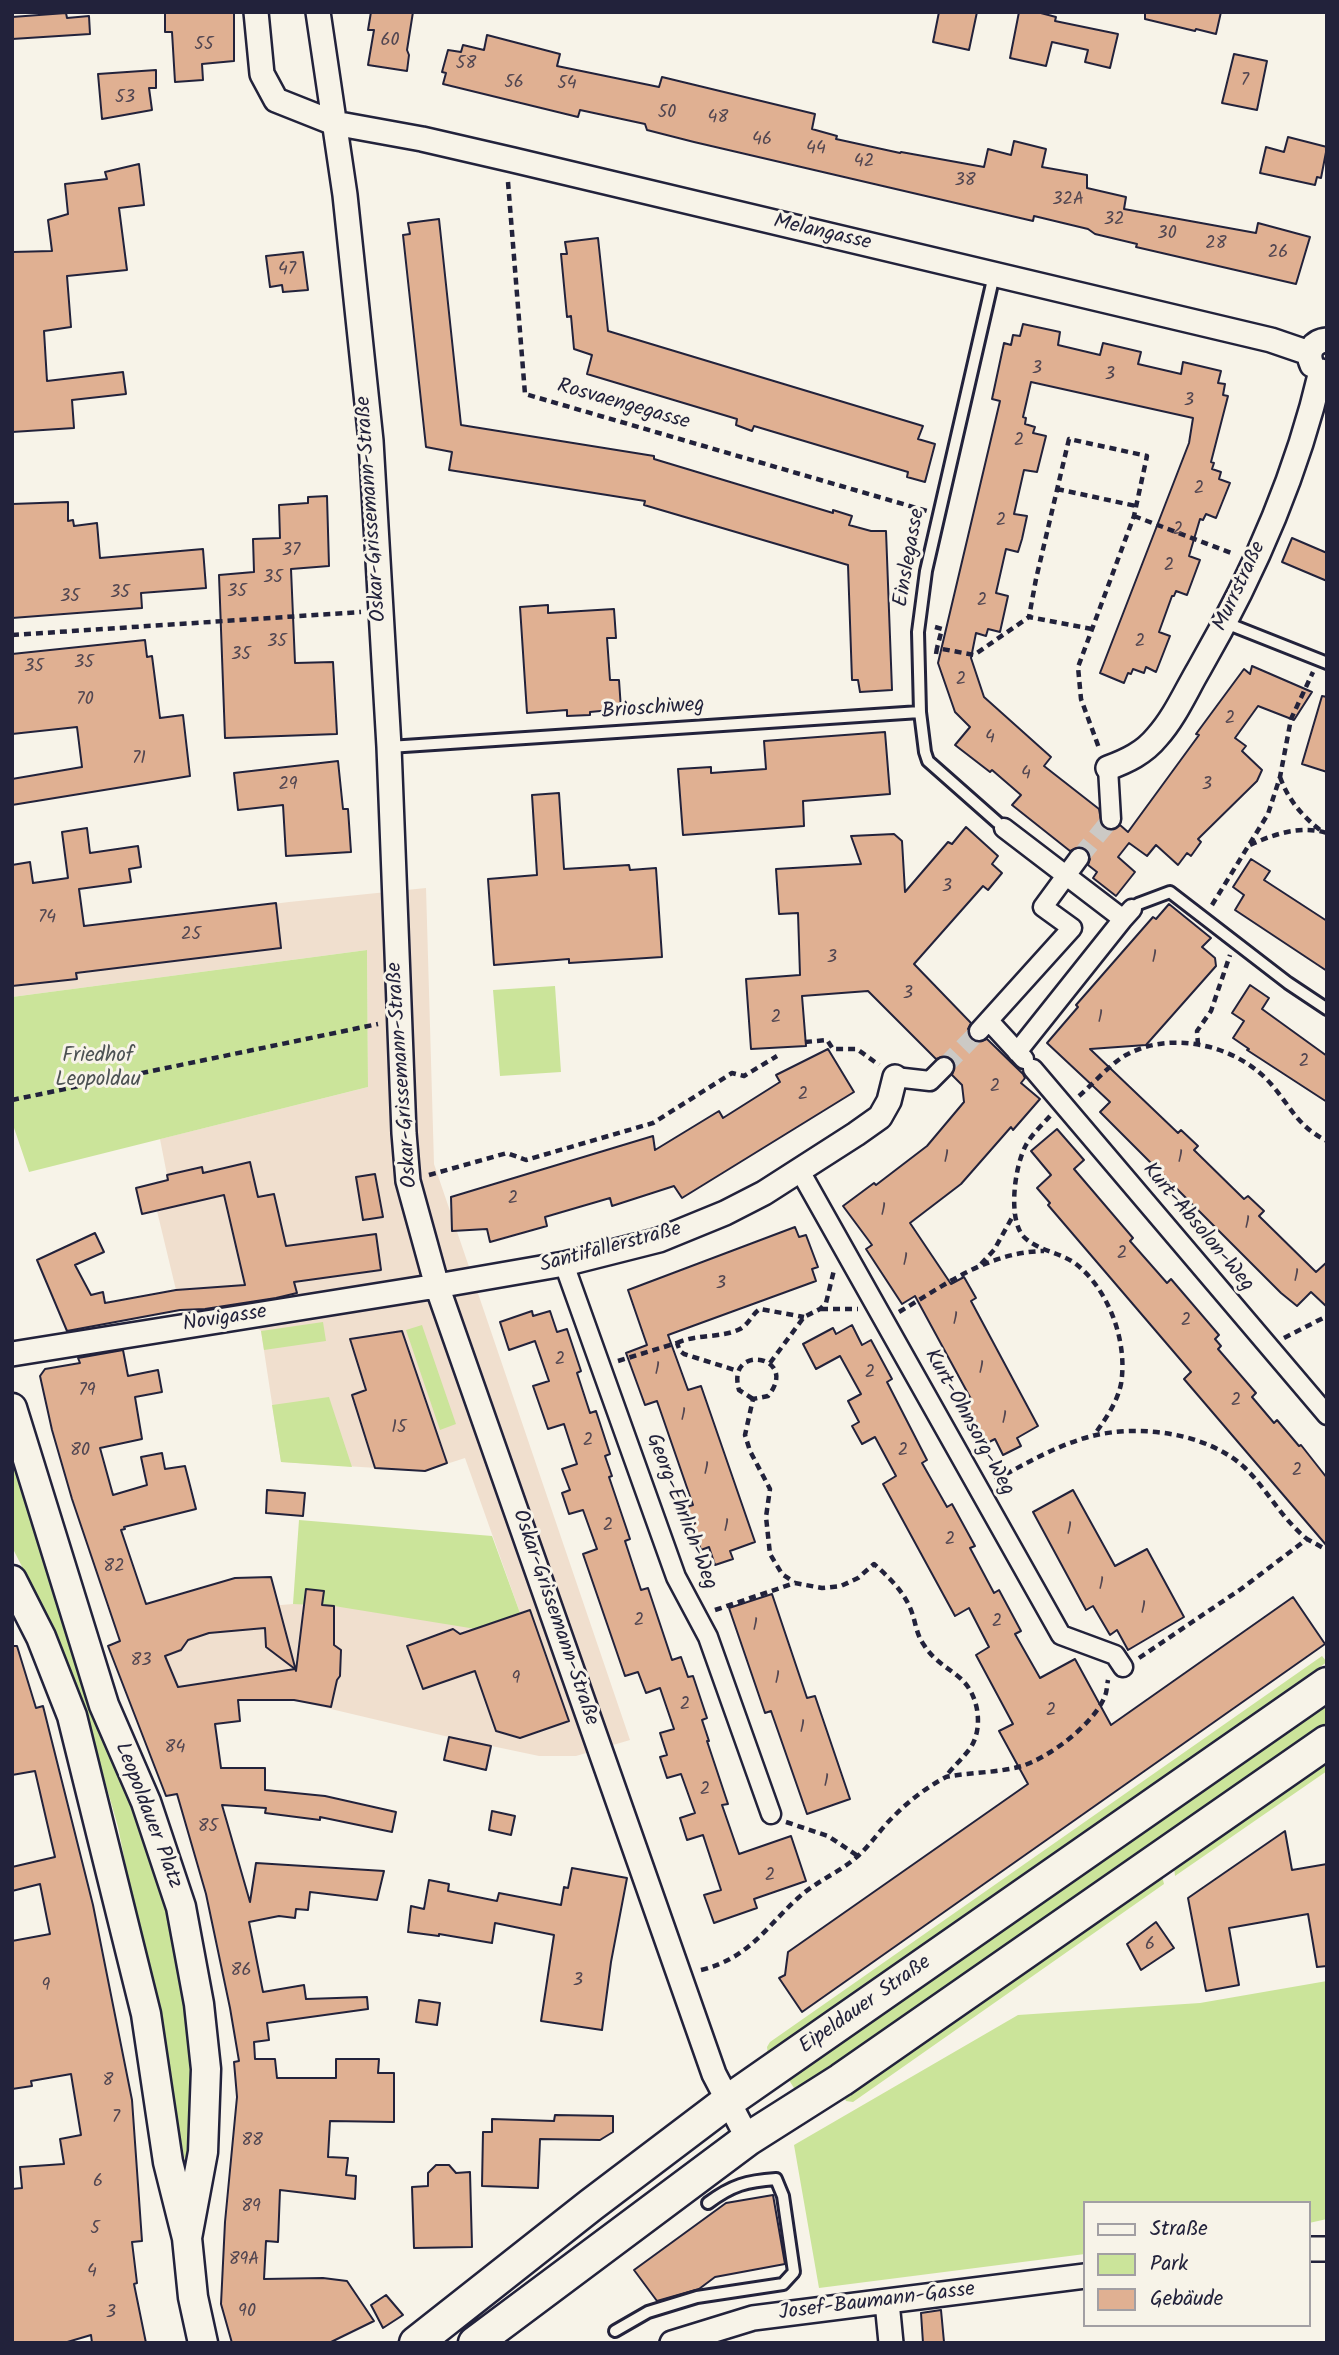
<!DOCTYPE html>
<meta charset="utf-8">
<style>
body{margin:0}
#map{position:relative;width:1339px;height:2355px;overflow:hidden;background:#f7f3e8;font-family:Kalam,sans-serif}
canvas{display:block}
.frame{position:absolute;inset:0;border:14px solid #22223b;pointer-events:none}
.legend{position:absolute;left:1083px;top:2201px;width:228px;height:126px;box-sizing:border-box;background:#f7f3e8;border:2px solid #a29fa3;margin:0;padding:9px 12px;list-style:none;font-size:21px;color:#22223b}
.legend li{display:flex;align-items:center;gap:14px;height:35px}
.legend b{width:35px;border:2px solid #a29fa3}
</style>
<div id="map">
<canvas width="1339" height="2355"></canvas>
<div class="frame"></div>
<ul class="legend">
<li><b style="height:9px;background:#f7f3e8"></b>Straße</li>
<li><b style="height:19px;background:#cbe49a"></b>Park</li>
<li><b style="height:19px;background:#e0b092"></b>Gebäude</li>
</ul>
</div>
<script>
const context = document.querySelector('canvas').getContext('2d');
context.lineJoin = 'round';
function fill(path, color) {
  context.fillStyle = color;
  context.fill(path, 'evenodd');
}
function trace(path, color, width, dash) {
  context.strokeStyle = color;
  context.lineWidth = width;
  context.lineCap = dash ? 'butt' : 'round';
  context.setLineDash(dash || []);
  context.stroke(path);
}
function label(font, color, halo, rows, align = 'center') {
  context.font = font + ' Kalam,sans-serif';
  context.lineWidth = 6;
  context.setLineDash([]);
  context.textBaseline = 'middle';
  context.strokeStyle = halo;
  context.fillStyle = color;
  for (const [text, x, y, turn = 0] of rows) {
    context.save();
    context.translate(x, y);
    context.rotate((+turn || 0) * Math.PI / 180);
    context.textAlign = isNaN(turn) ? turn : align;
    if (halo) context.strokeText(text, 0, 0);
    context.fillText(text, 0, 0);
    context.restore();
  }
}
fill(new Path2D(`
 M426 888 434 1164 630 1740 576 1756H539L449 1737 293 1700H238L139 1722 108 1646 155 1628 225 1610 304 1603 334 1606 520 1613 465 1458 425 1471 281 1462 261 1331 238 1308 234 1286 176 1290 157 1211 142 1214 136 1188 168 1180 160 1139 368 1087 367 950 12 997V936L289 902Z`), '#f0dfce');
fill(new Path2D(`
 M367 950 368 1087 29 1172 12 1122V997Z
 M555 986 561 1072 500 1076 493 990Z
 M323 1322 326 1341 264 1350 261 1331Z
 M422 1325 456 1424 440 1430 406 1330Z
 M329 1397 352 1467 281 1462 272 1405Z
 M12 1451 157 1855 198 2053 189 2164 185 2161 118 1827 89 1725 49 1620 12 1547Z
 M299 1520 492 1536 520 1613 476 1629 334 1606 293 1604Z
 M1322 1656 1327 1662 768 2054 767 2047 770 2042Z
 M1327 1703V1722L797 2093 789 2080Z
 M1327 1761V1771L1175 1876 1174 1867Z
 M1162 1876 1164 1884 853 2102 846 2101 845 2099Z
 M1327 1981V2219L1309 2223V2203H1085V2254L819 2288 794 2145 1018 2015 1200 2003Z`), '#cbe49a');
const building = new Path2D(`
 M165 12H234V61L202 64 203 80 175 82 172 32H165Z
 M371 12H413L407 50 409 55 407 71 368 65 374 30H368Z
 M939 12H977L969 50 933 42Z
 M1019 12H1037L1056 17 1055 21 1118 34 1110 68 1085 62 1088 50 1052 42 1046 66 1010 58Z
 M1145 12H1221L1216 34 1196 29 1195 31 1145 19Z
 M66 13 67 18 89 16 90 34 12 39V17Z
 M487 35 560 54 557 66 659 87 662 77 815 114 812 129 837 136 836 139 900 153 901 152 984 167 988 149 1011 155 1014 141 1046 149 1042 167 1087 175V188L1126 197 1124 209 1256 233 1258 223 1310 237 1296 284 1136 247 1137 244 1095 234 1088 229 1034 216 1033 221 694 142 647 130 645 124 580 110 578 117 443 84 446 73 442 72 448 50 461 52 463 45 484 50Z
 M1234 54 1267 61 1257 110 1222 103Z
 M156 70V88H149L152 110 102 119 98 74Z
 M1288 137 1327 147 1321 178 1317 177 1315 185 1260 173 1266 147 1284 152Z
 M139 164 144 205 119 208 127 270 67 276 71 327 44 331 47 381 123 372 126 394 72 400 74 428 12 432V252L52 251 48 220 68 214 65 184 107 179 105 172Z
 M439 219 461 425 654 456V459L833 513V510L852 516 849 525 871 531H886L892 690 860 692 858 680H852L848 565 644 505 645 501 449 470 452 452 426 447 403 235 410 234 408 223Z
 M598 238 608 331 923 426 918 439 935 444 925 482 907 477 908 472 754 426 752 431 736 425 737 419 587 374 592 355 574 349 571 316 567 317 561 254H567L565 242Z
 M303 252 308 290 283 292 282 285 270 287 266 256Z
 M1023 324 1060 332 1058 345 1100 355 1103 343 1141 352 1138 364 1181 374 1183 362 1221 371 1218 383 1225 384 1223 395 1228 396 1211 462 1214 463 1212 469 1221 472 1219 479 1230 483 1216 518 1206 514 1203 520 1200 519 1189 556 1200 560 1187 595 1176 591 1174 596H1172L1159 632 1170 636 1156 672 1146 667 1144 673 1133 669 1131 674 1128 673 1124 683 1100 673 1189 443 1193 418 1031 382 1023 417 1026 418 1025 424 1035 427 1033 433 1046 436 1037 472 1024 470 1014 514 1027 516 1022 539 1018 552 1006 549 996 593 1008 596 1000 632 988 629 986 636 976 633 971 658 984 697 1051 757 1044 766 1099 809 1102 826 1111 830 1120 825 1128 832 1199 735 1196 734 1244 669 1250 674 1252 666 1312 692 1294 720 1258 706 1235 738 1246 746 1242 751 1262 770 1257 781 1198 839 1201 842 1191 856 1187 853 1178 865 1156 845 1147 856 1129 843 1118 857 1135 872 1116 896 1093 878 1097 872 1088 865 1090 859 1086 849 1080 847 1070 851 1012 805 1021 795 992 770 990 772 955 745 970 727 955 712 938 663 1000 401 992 399 1004 343 1011 345 1013 335 1020 336Z
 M327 496 329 566 291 569 295 663 333 662 337 734 225 738 219 575 254 572 253 539 280 538 279 505 308 503V497Z
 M68 502V521L73 520 74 526 97 523 100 558 203 549 206 588 141 593 142 608 12 618V504Z
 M1292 538 1327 553V581L1282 562Z
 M548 605V613L614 609 616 638H607L610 680H619L621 709 590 712V715L567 716V710L527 713 520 607Z
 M145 640 147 657 152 656 160 718 183 715 190 776 12 805V779L82 767 77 727 12 734V654Z
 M1322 696 1327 697V772L1302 764Z
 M885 732 890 794 803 801 804 826 683 835 678 769 711 767V773L766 769 764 741Z
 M338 761 343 809H348L351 852 286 856 283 805 238 810 234 773Z
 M559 793 564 869 629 865 630 870 656 868 662 957 569 963V959L494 965 488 879 537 875 532 795Z
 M966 827 998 856 992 864 1002 873 988 890 983 886 914 964 971 1023 968 1029 971 1039 977 1042 987 1039 1023 1074 1025 1078 1021 1083 1040 1099 1013 1130 1011 1127 961 1184 910 1223 951 1284 964 1277 976 1298 971 1301 1038 1426 1017 1438 1021 1446 1003 1455 995 1439 987 1443 965 1403 971 1399 915 1296 902 1304 866 1249 872 1245 843 1206 874 1183 876 1185 927 1146 964 1102 962 1085 952 1075 955 1063 946 1056 936 1059 868 991 802 996 806 1046 751 1049 746 979 800 975 798 913 779 914 776 869 861 864 851 836 894 834 902 841 905 892 948 842 952 844Z
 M87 828 90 853 138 846 141 867 129 869 131 882 79 889 84 926 276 903 281 948 76 973 77 979 12 986V865L30 862 33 883 68 878 62 832Z
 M1251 859 1270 871 1264 880 1327 921V971L1235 910 1244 895 1233 887Z
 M1169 904 1211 938 1202 947 1215 958 1216 966 1146 1045 1090 1049 1178 1133 1181 1130 1198 1146 1194 1150 1244 1199 1248 1196 1264 1211 1259 1216 1316 1272 1327 1262V1307L1311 1292 1297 1306 1281 1293 1100 1112 1110 1102 1047 1043 1078 1007 1076 1005 1153 917 1156 919Z
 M1250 985 1269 998 1262 1009 1327 1056V1102L1247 1050 1249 1049 1233 1038 1244 1021 1232 1013Z
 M828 1049 854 1092 682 1198 674 1186 612 1206 610 1198 545 1217 547 1226 490 1242 487 1229 452 1231 451 1197 653 1136 655 1150 719 1111 723 1118 780 1082 776 1075Z
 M1057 1129 1084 1160 1074 1169 1133 1238 1130 1241 1167 1283 1171 1279 1219 1335 1215 1339 1221 1346 1218 1349 1256 1393 1252 1397 1274 1423 1277 1420 1299 1446 1301 1445 1327 1478V1546L1184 1379 1191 1372 1048 1205 1050 1203 1037 1188 1051 1175 1031 1151Z
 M250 1162 258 1197 274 1194 286 1246 376 1234 381 1270 294 1282 297 1293 276 1298 205 1309 180 1310 67 1331 37 1260 95 1233 104 1252 75 1265 91 1295 103 1292 105 1303 176 1290 245 1285 224 1195 142 1214 136 1188 168 1180 167 1175 202 1167 203 1173Z
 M375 1174 383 1217 363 1220 356 1177Z
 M795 1227 799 1237 806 1235 818 1267 812 1269 816 1281 668 1335 688 1390 701 1386 755 1542 730 1551 733 1559 715 1565 709 1547 701 1550 686 1507 693 1505 657 1401 645 1405 626 1353 647 1345 628 1290Z
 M532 1311 533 1316 550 1311 557 1332 567 1329 581 1371 577 1373 590 1413 596 1411 610 1454 605 1456 612 1476 609 1477 630 1539 625 1541 641 1590 648 1588 672 1660 681 1657 688 1677 693 1676 707 1718 702 1720 709 1741H707L728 1804 722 1805 739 1854 791 1836 806 1881 754 1899 757 1908 714 1923 704 1895 721 1890 703 1835 687 1840 680 1818 695 1813 681 1774 667 1778 660 1757 667 1755 660 1733 674 1729 660 1688 646 1693 638 1672 625 1676 583 1554 597 1549 583 1510 569 1514 562 1493 570 1490 562 1469 577 1464 564 1424 548 1429 533 1386 549 1381 535 1341 509 1350 500 1322Z
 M852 1325 862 1345 871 1340 892 1379 887 1382 927 1460 922 1463 947 1507 952 1504 975 1546 970 1548 994 1593 999 1590 1021 1631 1015 1634 1040 1678 1075 1659 1111 1725 1293 1597 1325 1644 802 2012 779 1978 785 1975 788 1952 1028 1784 999 1731 1013 1724 976 1655 989 1647 969 1608 955 1616 883 1484 896 1476 875 1437 862 1444 852 1426 859 1422 848 1401 861 1394 840 1356 816 1369 803 1344 833 1328 836 1334Z
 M402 1331 447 1463 425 1471 375 1468 352 1395 366 1390 350 1339Z
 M123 1350 128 1376 158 1370 162 1392 135 1397 142 1439 100 1448 113 1495 147 1485 141 1457 162 1453 165 1469 185 1466 196 1509 124 1527 125 1529 121 1530 146 1604 235 1578 271 1577 296 1671 306 1589 324 1591 322 1605 334 1606V1645L341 1650 340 1676 337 1680 331 1707 294 1700H238L240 1721 215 1724 221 1768H265V1790L325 1796 396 1812 392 1832 320 1817V1820L265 1813 266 1808 222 1805 250 1902 256 1863 384 1871 377 1900 310 1892 308 1910 296 1909 295 1918 279 1916 249 1922 263 1992 304 1985 306 1999 367 1997 368 2009 267 2023 269 2040 254 2042 255 2059H275L277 2078H336V2059H379L378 2073H394V2122L330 2121 328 2157 348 2158 346 2175 356 2176 355 2199 280 2190 278 2242 266 2241 264 2279 323 2278 347 2281 374 2321 329 2343H232L221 2304 225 2222 237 2097 234 2062 239 2061 230 2008 206 1894 177 1794 166 1796 108 1646 120 1641 72 1499 52 1430 40 1376 45 1369 80 1363 78 1358ZM265 1628 266 1647 295 1669 178 1687 165 1656 181 1650 188 1640 209 1633Z
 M267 1490 305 1493 303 1516 266 1513Z
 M1073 1490 1115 1566 1147 1549 1184 1617 1128 1650 1117 1630 1110 1635 1093 1606 1086 1610 1033 1512Z
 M772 1594 807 1698 815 1696 850 1799 807 1814 771 1711 765 1713 729 1608Z
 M530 1610 569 1721 520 1738 496 1731 475 1671 423 1689 407 1646 453 1629 460 1634Z
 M12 1646H17L36 1708 43 1706 93 1905 132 2100 142 2241 132 2242 137 2283 134 2284 146 2343H92L91 2335 64 2343H12V2189L22 2188 20 2167 64 2164 60 2139 81 2135 71 2074 31 2081 32 2086 12 2089V1941L50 1934 40 1884 12 1891V1867L55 1857 35 1771 12 1775Z
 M449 1737 491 1746 486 1770 444 1760Z
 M492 1811 515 1816 511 1835 489 1830Z
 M1285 1831 1292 1870 1327 1864V1966L1317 1967 1308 1914 1229 1928 1239 1985 1206 1991 1188 1898Z
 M572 1868 627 1878 611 1962 602 2030 541 2021 554 1935 495 1923 492 1943 439 1934V1936L408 1932 411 1906 424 1909 429 1880 449 1884 448 1891 497 1901 499 1893 561 1905 564 1887 568 1888Z
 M1156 1922 1174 1948 1141 1970 1127 1944Z
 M419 2000 440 2003 437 2025 416 2022Z
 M555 2115 613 2116V2132L600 2140 540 2139 538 2188 482 2186 483 2132H492V2119L554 2121Z
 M436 2165H449L456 2173 470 2172 472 2247 414 2248 412 2187 428 2186V2173Z
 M773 2195 785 2264 715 2277 699 2289 657 2301 634 2270 726 2203Z
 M386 2295 403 2315 383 2328 371 2305Z
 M941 2310 944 2342 923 2343 921 2313Z`);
fill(building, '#e0b092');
trace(building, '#22223b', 2);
trace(new Path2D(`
 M1079 858 1111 819
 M944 1067 979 1031`), '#ccc9c5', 18, [18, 9]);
const service = new Path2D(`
 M994 275 926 571 918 632 920 712 925 752 928 761 997 822
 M1226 623 1327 663
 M389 747 920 712
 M1138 904 1170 892 1288 983 1327 1009
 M615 2331 648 2312 697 2297 783 2284 794 2272 783 2196 776 2179C747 2181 732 2185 708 2203`);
const pedestrian = new Path2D(`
 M1108 768 1111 819
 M1004 828 1123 919 1132 909
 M989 1021 1024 1059
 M979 1031 1072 928 1043 907 1079 858
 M1017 1052 1123 919
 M1033 1069 1327 1415
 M895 1077 930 1081 944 1067
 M800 1171 1061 1635 1115 1655 1123 1667
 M564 1264 676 1577 708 1637 771 1814`);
const minor = new Path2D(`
 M256 12 262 74 276 100 334 123 422 139 513 160 1271 340 1309 353
 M318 12 345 195 371 441 389 747 404 1133 408 1181 437 1286 714 2074 748 2139
 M1312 365C1306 352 1313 341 1327 340
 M1108 768C1127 761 1144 753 1157 737 1175 717 1186 691 1199 669 1252 577 1297 475 1321 371
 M12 1354 437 1286 564 1264 659 1240 725 1213 764 1193 856 1134 880 1117 889 1101 895 1077
 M1309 2249H1327
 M887 2302 891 2343
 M672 2343 753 2318 1085 2276`);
const tertiary = new Path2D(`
 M12 1408 104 1705 146 1802 181 1907 199 2004 206 2069 203 2152 187 2238
 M12 1580 41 1637 72 1716 146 2014 168 2162 187 2238 193 2297 203 2343`);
const secondary = new Path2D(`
 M416 2343 591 2205 727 2102 1327 1684
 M475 2343 748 2139 841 2080 1327 1742`);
trace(service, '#22223b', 16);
trace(pedestrian, '#22223b', 23);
trace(minor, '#22223b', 28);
trace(tertiary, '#22223b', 33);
trace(secondary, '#22223b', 37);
trace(new Path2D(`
 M508 182 525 394 927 511
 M1057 489 1136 506
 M1134 516 1234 554
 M935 627 942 629 937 648
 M1092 629 1029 617 1036 579 1069 439 1147 456 1134 516 1078 667 1081 699 1099 748
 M12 635 361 612
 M936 654 937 648 974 655 1029 617
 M1280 777C1288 799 1301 815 1320 830
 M1250 845C1274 834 1301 825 1327 833
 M1212 905 1268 814 1280 777 1291 719 1313 672
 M805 1042 827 1040 833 1049H857L879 1065
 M1198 1045 1197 1031 1211 1011 1230 955
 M1079 1096C1093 1084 1113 1061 1128 1054 1174 1030 1238 1046 1271 1084 1292 1108 1297 1126 1327 1141
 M12 1100 378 1024
 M1050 1116C1042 1125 1032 1134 1026 1145 1015 1165 1007 1219 1024 1237 1038 1251 1060 1252 1076 1264 1109 1290 1128 1342 1121 1384 1117 1403 1105 1420 1094 1435
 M429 1175 507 1153 526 1160 653 1123 732 1073 744 1076 777 1056
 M981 1264 994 1250 1014 1214
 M821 1309H858
 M899 1312C945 1285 988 1252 1044 1251
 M1284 1338 1327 1316
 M677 1343C696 1334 723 1338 740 1329 749 1324 752 1314 760 1309L804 1317
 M618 1361 677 1343 680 1351 684 1354 738 1371
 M770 1363 804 1317 820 1309 826 1303 834 1270
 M753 1399 739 1390C725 1342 801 1356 768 1396L753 1399 745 1435 750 1451 770 1489 766 1517 770 1554 782 1574 794 1582
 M995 1480C1027 1463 1057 1445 1092 1436 1140 1424 1207 1433 1244 1467 1268 1490 1280 1517 1307 1539
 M715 1610 795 1583 822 1588 841 1586 858 1578 874 1564C889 1577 904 1592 911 1610 916 1623 916 1634 924 1645 933 1660 947 1667 960 1678 978 1693 984 1726 971 1747 964 1757 954 1766 946 1776
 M1139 1658 1241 1589 1307 1539 1327 1550
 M786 1822 828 1836 858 1856
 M701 1970C749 1958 764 1929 798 1898 816 1881 841 1872 859 1855 872 1843 882 1827 895 1815 910 1800 927 1787 946 1777 971 1772 998 1773 1022 1766 1050 1757 1094 1724 1105 1696 1107 1691 1107 1685 1108 1680`), '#22223b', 4.5, [7, 5]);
trace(service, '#f7f3e8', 10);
trace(pedestrian, '#f7f3e8', 18);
trace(minor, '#f7f3e8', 23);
trace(tertiary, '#f7f3e8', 28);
trace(secondary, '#f7f3e8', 32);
label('18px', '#524651', null, [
 ["60",390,42],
 ["55",204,46],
 ["58",466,65],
 ["7",1245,82],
 ["56",514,84],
 ["54",567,85],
 ["53",125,99],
 ["50",667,114],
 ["48",718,119],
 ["46",762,141],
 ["44",816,150],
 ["42",864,163],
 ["38",965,182],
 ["32A",1068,201],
 ["32",1114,221],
 ["30",1167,235],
 ["28",1216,245],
 ["26",1278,254],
 ["47",287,271],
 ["3",1037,370],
 ["3",1110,376],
 ["3",1189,402],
 ["2",1019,442],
 ["2",1199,490],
 ["2",1001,522],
 ["2",1178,531],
 ["37",291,552],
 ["2",1169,567],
 ["35",273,579],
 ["35",237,593],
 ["35",120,594],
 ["35",70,598],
 ["2",982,602],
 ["35",277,643],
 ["2",1140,643],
 ["35",241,656],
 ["35",84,664],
 ["35",34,668],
 ["2",961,681],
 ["70",85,701],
 ["2",1230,720],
 ["4",990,739],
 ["71",139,760],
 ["4",1026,775],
 ["29",288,786],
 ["3",1207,786],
 ["3",947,888],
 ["74",47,919],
 ["25",191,936],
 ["3",832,959],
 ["1",1154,959],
 ["3",908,995],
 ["2",776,1019],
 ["1",1100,1019],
 ["2",1304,1063],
 ["2",995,1088],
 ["2",803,1096],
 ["1",946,1159],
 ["1",1180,1159],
 ["2",513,1200],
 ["1",883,1212],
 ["1",1247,1225],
 ["2",1122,1255],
 ["1",905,1262],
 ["1",1296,1278],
 ["3",721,1285],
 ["1",955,1321],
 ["2",1186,1322],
 ["2",560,1361],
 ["1",981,1370],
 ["1",657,1371],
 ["2",870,1374],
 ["79",87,1392],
 ["2",1236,1402],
 ["1",683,1417],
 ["1",1004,1420],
 ["15",399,1429],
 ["2",588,1442],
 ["80",80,1452],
 ["2",903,1452],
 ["1",706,1471],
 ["2",1297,1472],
 ["2",608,1527],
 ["1",726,1528],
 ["1",1069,1531],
 ["2",950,1541],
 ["82",114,1568],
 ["1",1101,1586],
 ["1",1143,1610],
 ["2",639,1622],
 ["2",997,1623],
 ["1",755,1627],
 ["83",141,1662],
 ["9",516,1680],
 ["1",777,1680],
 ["2",685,1706],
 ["2",1051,1712],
 ["1",802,1729],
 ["84",175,1749],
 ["1",826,1783],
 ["2",705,1791],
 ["85",208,1828],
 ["2",770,1877],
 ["6",1150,1946],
 ["86",241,1972],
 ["3",578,1982],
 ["9",46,1987],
 ["8",108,2082],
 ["7",116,2119],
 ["88",252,2142],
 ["6",98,2183],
 ["89",251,2208],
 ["5",95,2230],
 ["89A",244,2261],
 ["4",92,2273],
 ["90",247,2313],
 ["3",111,2314]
]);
label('21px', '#22223b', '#f7f3e8', [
 ["Melangasse",822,234,13],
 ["Rosvaengegasse",623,406,16],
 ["Oskar-Grissemann-Straße",373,509,-94],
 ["Einslegasse",911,558,-80],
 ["Murrstraße",1241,587,-65],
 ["Brioschiweg",653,710,-4],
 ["Oskar-Grissemann-Straße",404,1075,-94],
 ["Kurt-Absolon-Weg",1197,1228,50],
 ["Santifallerstraße",611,1249,-15],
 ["Novigasse",225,1320,-9],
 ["Kurt-Ohnsorg-Weg",968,1423,61],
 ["Georg-Ehrlich-Weg",680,1512,69],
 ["Oskar-Grissemann-Straße",554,1618,71],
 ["Leopoldauer Platz",147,1816,69],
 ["Eipeldauer Straße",866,2006,-35],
 ["Josef-Baumann-Gasse",877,2303,-7]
]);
label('21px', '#4c5253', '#f7f3e8', [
 ["Friedhof",98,1057],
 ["Leopoldau",98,1081]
]);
</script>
